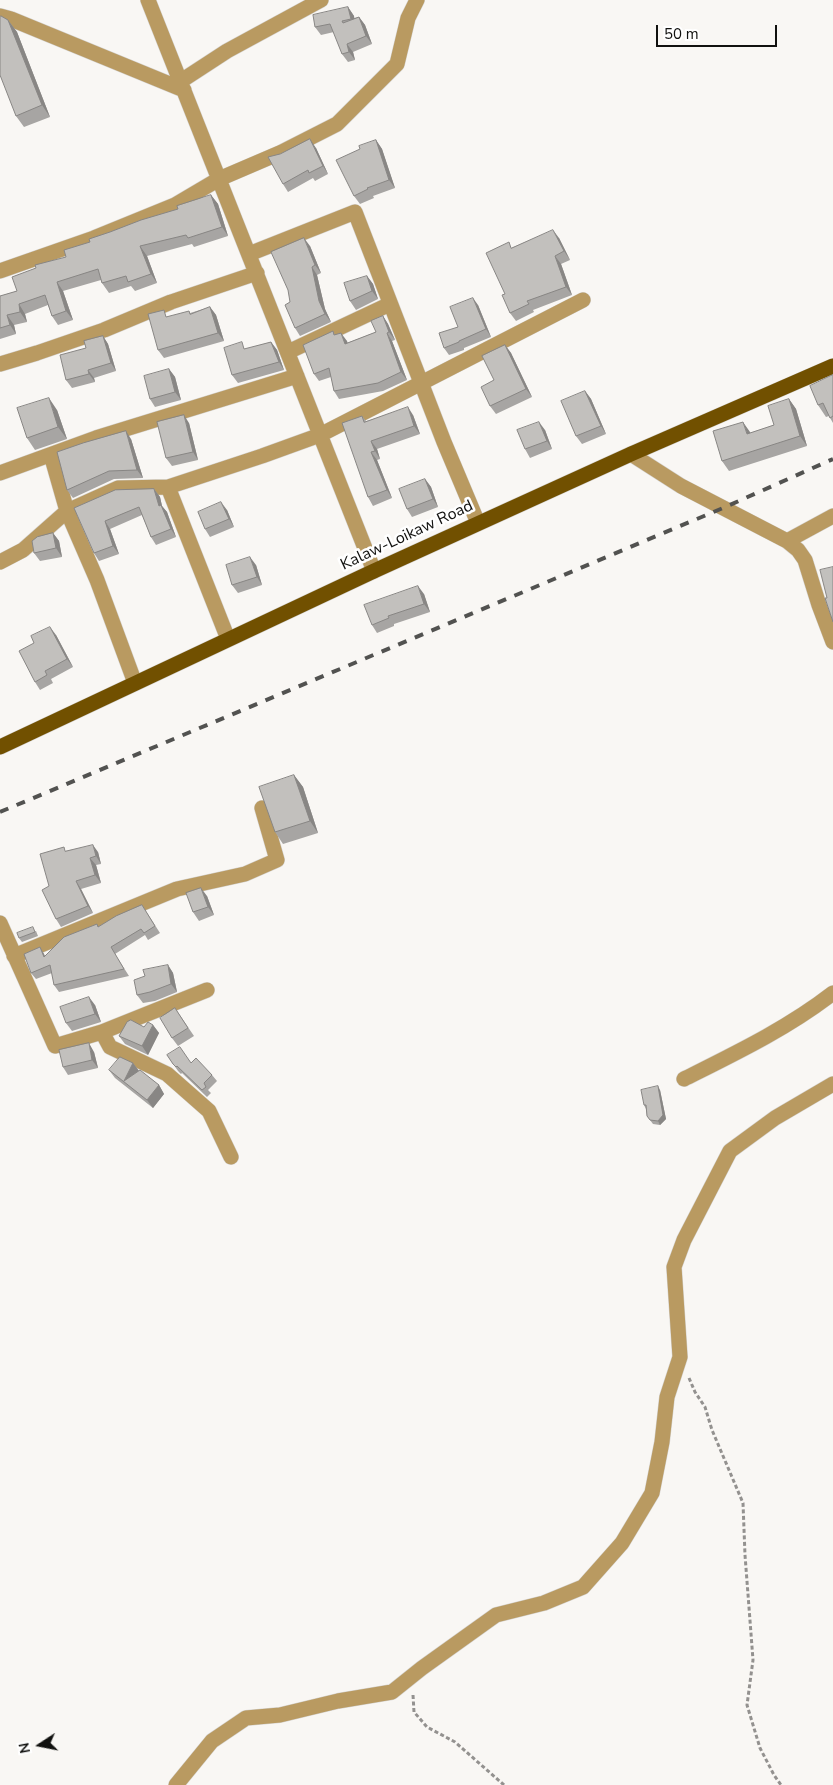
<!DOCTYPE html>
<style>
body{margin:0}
#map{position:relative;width:833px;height:1785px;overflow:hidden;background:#f9f7f4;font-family:"Nunito Sans",sans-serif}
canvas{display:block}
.north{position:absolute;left:15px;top:1720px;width:50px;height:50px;-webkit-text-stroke:4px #fff;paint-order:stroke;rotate:259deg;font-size:14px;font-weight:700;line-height:20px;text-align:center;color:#11110f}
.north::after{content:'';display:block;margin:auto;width:18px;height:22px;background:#11110f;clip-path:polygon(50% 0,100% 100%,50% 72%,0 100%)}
.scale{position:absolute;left:656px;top:25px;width:121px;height:22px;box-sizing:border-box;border:2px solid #11110f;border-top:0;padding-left:6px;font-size:15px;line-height:18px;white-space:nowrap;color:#11110f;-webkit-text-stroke:4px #fff;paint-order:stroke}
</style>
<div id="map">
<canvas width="833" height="1785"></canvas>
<div class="north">N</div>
<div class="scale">50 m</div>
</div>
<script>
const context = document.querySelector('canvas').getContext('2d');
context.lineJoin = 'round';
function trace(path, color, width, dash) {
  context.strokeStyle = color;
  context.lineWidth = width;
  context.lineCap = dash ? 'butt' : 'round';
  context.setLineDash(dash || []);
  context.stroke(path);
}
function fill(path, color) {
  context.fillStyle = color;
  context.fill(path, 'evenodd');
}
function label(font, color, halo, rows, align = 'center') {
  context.font = font + ' "Nunito Sans",sans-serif';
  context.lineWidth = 5;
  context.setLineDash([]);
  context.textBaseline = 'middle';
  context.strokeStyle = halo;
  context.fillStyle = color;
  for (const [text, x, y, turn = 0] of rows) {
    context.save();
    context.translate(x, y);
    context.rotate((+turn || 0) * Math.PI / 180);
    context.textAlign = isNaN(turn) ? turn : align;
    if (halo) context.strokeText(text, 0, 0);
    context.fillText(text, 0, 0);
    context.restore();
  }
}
const minor = new Path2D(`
 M148 0 374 571
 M0 16 11 19 184 90
 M181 81 227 51 321 0
 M249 254 355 212 444 442 478 523
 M0 271 94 238 175 205 219 179 282 152 337 124 397 64 408 18 417 0
 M288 352 390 304
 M0 364 37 353 104 330 171 302 257 273
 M631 454 681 486 787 541 798 550 805 560 819 605 833 642
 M51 455 67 511 97 580 135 683
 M0 473 96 438 297 376
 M168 487 228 639
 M787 541 833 516
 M0 562 23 550 67 511 118 488 168 487 262 456 320 435 583 300
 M0 923 55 1046 102 1032 207 990
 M14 956 177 889 245 874 277 860 262 808
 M102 1032 110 1047 167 1074 209 1111 231 1157
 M684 1079C736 1053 788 1028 833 993
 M176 1785 212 1741 246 1718 280 1715 338 1701 392 1692 422 1668 496 1615 544 1603 583 1587 622 1543 652 1493 662 1442 667 1397 680 1357 674 1267 684 1240 730 1151 775 1118 833 1084`);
const major = new Path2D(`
 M0 747 374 571 631 454 833 366`);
trace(minor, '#d4d2cf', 16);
trace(major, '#d4d2cf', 16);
trace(new Path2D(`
 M689 1378 695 1392 705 1407 712 1430 743 1503 745 1555 753 1660 747 1705 760 1748 774 1775 781 1785
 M413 1695 414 1712 427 1727 455 1742 504 1785`), '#93918f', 3, [4, 2.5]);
trace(minor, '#b99a61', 15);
trace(major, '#715000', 15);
trace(new Path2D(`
 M0 812 723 508 833 459`), '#525250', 4, [9, 9]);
fill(new Path2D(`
 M348 7 354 16V18L359 17 365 25 372 44 353 52 355 60 348 62 342 54 334 32 321 35 315 27Z
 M8 20 17 32 50 117 24 127 16 116Z
 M376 140 382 149 395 188 373 196 374 198 360 204 354 196 360 149Z
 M316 148 328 174 315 181 313 178 288 192 283 184Z
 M211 195 218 204 228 236 194 247 192 244 147 256 157 283 135 291 131 286 109 293 102 283 101 280 63 291 73 320 58 325 52 316 48 305 25 314 27 322 14 325 16 334 0 339V296L17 291 90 242 110 232 178 209Z
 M559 238 570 260 561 264 572 295 533 310 534 312 516 321 510 313 505 294 512 248Z
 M310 246 321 273 317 275 325 309 331 322 300 336 295 328 290 302Z
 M367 276 373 284 378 299 356 310 350 301Z
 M478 305 491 337 464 348V350L449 355 444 348 458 327Z
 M210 307 216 315 224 341 164 358 158 350 189 311 190 313Z
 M383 316 388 324 395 340 392 341 407 380 383 391 339 399 334 391 331 377 319 381 314 374 333 331 335 335 347 341V343L376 332Z
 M103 336 108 344 116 371 94 378 95 382 72 388 66 380 86 348Z
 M271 342 277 350 284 370 238 383 232 375 246 349Z
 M505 345 511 353 532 397 496 414 490 406 494 380Z
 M169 369 175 377 181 400 155 407 150 399Z
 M833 375V423L829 416 826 417 818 405Z
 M585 391 591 399 606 434 582 444 576 436Z
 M789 399 796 409 807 446 729 471 722 461 750 433 774 425Z
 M57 410 67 439 35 450 27 438Z
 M413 415 420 434 377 449 380 459 377 460 392 498 373 506 368 497 362 416 366 421Z
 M189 423 198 460 172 466 166 458Z
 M545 430 552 449 530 458 525 449Z
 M131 439 143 478 114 479 73 498 67 490Z
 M425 479 431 487 438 507 412 517 407 509Z
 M154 489 160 497 162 506 167 512 176 537 156 545 151 537 142 515 110 529 119 554 99 561 94 553 74 508Z
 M227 510 234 527 210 537 205 529Z
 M53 533 59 541 62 557 40 561 34 553Z
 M256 565 262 585 238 593 232 585Z
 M424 594 430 612 394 624V626L377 633 372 625Z
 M56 635 73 667 51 679 53 683 40 690 35 682Z
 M294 775 303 787 318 833 283 844 275 832Z
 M67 851 98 852 101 864 96 865 101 883 81 889 93 913 61 927 56 919 49 886Z
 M207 896 214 915 199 921 193 912Z
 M142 905 160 933 148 940 145 935 115 954 129 976 59 992 54 985 52 973 36 979 31 973 40 947 45 956 99 926Z
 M36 931 38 936 22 942 19 938Z
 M168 965 173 973 177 992 155 1001 143 1003 137 995 145 976Z
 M95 1005 101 1022 72 1031 66 1023Z
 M175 1008 194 1036 178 1046 172 1038Z
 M153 1025 159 1033 148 1055 125 1044 119 1036 144 1027Z
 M94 1052 98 1068 68 1075 63 1067Z
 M167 1055 191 1063 212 1075 217 1081 208 1090 211 1093 207 1097 182 1073 181 1074 178 1071Z
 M133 1063 139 1071 159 1085 164 1094 153 1108 115 1078 109 1070Z
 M660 1090 666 1119 660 1125 653 1124 647 1116 646 1109 644 1105Z`), '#a7a5a3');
fill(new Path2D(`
 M348 7 354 16 356 27 351 19Z
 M359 17 365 25 372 44 366 36Z
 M8 20 17 32 50 117 42 105Z
 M347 44 353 52 355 60 349 52Z
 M310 139 316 148 328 174 323 166Z
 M376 140 382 149 395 188 389 180Z
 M211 195 218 204 228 236 222 227Z
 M553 230 559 238 570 260 564 251Z
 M304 238 310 246 321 273 315 265Z
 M140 246 147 256 157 283 151 274Z
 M555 256 561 264 572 295 566 287Z
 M312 267 317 275 325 309 331 322 325 314 319 301Z
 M367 276 373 284 378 299 372 291Z
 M57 282 63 291 73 320 66 311Z
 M473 298 478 305 491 337 486 329Z
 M19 304 25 314 27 322 20 312Z
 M210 307 216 315 224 341 218 333Z
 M7 315 14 325 16 334 10 325Z
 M383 316 388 324 395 340 389 332Z
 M341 333 347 341 351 352 345 344Z
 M387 333 392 341 407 380 401 372Z
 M103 336 108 344 116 371 111 363Z
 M271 342 277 350 284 370 279 362Z
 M505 345 511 353 532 397 526 389Z
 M169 369 175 377 181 400 175 392Z
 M88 370 94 378 95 382 89 374Z
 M585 391 591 399 606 434 601 426Z
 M49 398 57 410 67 439 58 427Z
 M789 399 796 409 807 446 800 436Z
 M408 407 413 415 420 434 414 426Z
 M184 415 189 423 198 460 193 452Z
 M539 422 545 430 552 449 547 441Z
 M743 422 750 432 754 444 747 434Z
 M126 431 131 439 143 478 137 470Z
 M371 441 377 449 380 459 375 451Z
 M371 452 377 460 392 498 387 490Z
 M425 479 431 487 438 507 433 499Z
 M154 489 160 497 162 506 167 512 176 537 171 529 159 506Z
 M221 502 227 510 234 527 229 519Z
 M105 521 110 529 119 554 113 546Z
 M53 533 59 541 62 557 56 548Z
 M250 557 256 565 262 585 257 577Z
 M418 586 424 594 430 612 424 604Z
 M50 627 56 635 73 667 67 659Z
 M294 775 303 787 318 833 310 821Z
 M93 845 98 852 101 864 96 856Z
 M90 858 96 865 101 883 95 875Z
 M76 881 81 889 93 913 88 906Z
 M201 888 207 896 214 915 208 907Z
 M40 947 44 954 48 964 44 957Z
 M168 965 173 973 177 992 171 984Z
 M89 997 95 1005 101 1022 95 1014Z
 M153 1025 159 1033 148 1055 142 1046Z
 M89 1043 94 1052 98 1068 92 1060Z
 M133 1063 139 1071 124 1081Z
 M159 1085 164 1094 153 1108 147 1100Z
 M658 1086 660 1090 666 1119 660 1125 658 1121Z`), '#888684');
const building = new Path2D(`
 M348 7 351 19 342 21 343 23 359 17 366 36 347 44 349 52 342 54 330 24 315 27 313 15Z
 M1 16 8 20 42 105 16 116 0 75V17Z
 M310 139 323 166 309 173 308 170 283 184 268 157 280 154Z
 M376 140 389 180 367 188 368 189 354 196 336 160 360 149 359 146Z
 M211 195 222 227 188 238 186 235 140 246 151 274 128 282 126 276 102 283 98 269 57 282 66 311 52 316 45 295 19 304 20 312 7 315 10 325 0 328V296L17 291 12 277 36 268 35 265 66 257 64 250 90 242 89 239 110 232 141 220 178 209 177 206Z
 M553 230 564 251 555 256 566 287 527 301 529 304 510 313 502 295 505 294 486 253 509 242 511 248Z
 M304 238 315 265 312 267 319 301 325 314 295 328 285 305 290 302 288 290 271 252Z
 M367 276 372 291 350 301 344 283Z
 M473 298 486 329 459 341V342L444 348 439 333 458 327 450 307Z
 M210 307 218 333 158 350 148 314 164 310 166 317 189 311 190 314Z
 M383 316 389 332 387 333 401 372 378 383 334 391 329 368 314 374 303 345 333 331 334 335 341 333 345 344 376 332 371 321Z
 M103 336 111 363 88 370 89 374 66 380 60 355 86 348 84 341Z
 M242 342 244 349 271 342 279 362 232 375 224 348Z
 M505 345 526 389 490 406 481 387 494 380 482 356Z
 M169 369 175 392 150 399 144 376Z
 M833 375V416L830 418 823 403 818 405 810 386Z
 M585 391 601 426 576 436 561 401Z
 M49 398 58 427 27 438 17 408Z
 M789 399 800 436 722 461 713 431 743 422 747 434 774 425 768 406Z
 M408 407 414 426 371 441 375 451 371 452 387 490 368 497 342 423 362 416 364 422Z
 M184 415 193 452 166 458 157 422Z
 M539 422 547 441 525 449 517 430Z
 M126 431 137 470 109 471 67 490 57 452 83 443Z
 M425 479 433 499 407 509 399 489Z
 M154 489 159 506 161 505 171 529 151 537 139 507 105 521 113 546 94 553 74 508 115 490Z
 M221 502 229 519 205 529 198 512Z
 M53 533 56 548 34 553 32 541 37 537Z
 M250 557 257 577 232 585 226 565Z
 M833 567V622L825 598H827L820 570Z
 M418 586 424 604 388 616 389 618 372 625 364 605Z
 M50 627 67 659 45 671 47 675 35 682 19 651 34 643 31 636Z
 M294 775 310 821 275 832 259 787Z
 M93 845 96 856 90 858 95 875 76 881 88 906 56 919 42 890 49 886 40 854 64 847 65 851Z
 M201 888 208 907 193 912 186 893Z
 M142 905 155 926 144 933 141 929 111 947 124 969 54 985 50 965 31 973 24 954 40 947 44 957 64 937 97 924 98 927 116 916Z
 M33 927 35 932 19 938 17 933Z
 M168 965 171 984 150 992 137 995 134 980 145 976 143 970Z
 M89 997 95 1014 66 1023 60 1007Z
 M175 1008 188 1028 172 1038 160 1018Z
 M131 1020 144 1027 148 1022 153 1025 142 1046 119 1036 127 1022Z
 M89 1043 92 1060 63 1067 59 1050Z
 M180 1047 191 1063 196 1058 212 1075 204 1083 206 1087 202 1090 177 1066 176 1067 173 1064 167 1055Z
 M120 1057 133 1063 124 1081 140 1070 159 1085 147 1100 109 1070Z
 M658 1086 663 1115 658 1121 650 1120 647 1116 646 1105H644L641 1090Z`);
fill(building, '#c2c0bd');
trace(building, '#888684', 1);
label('16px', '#11110f', '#fff', [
 ["Kalaw-Loikaw Road",407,536,-25]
]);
</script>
